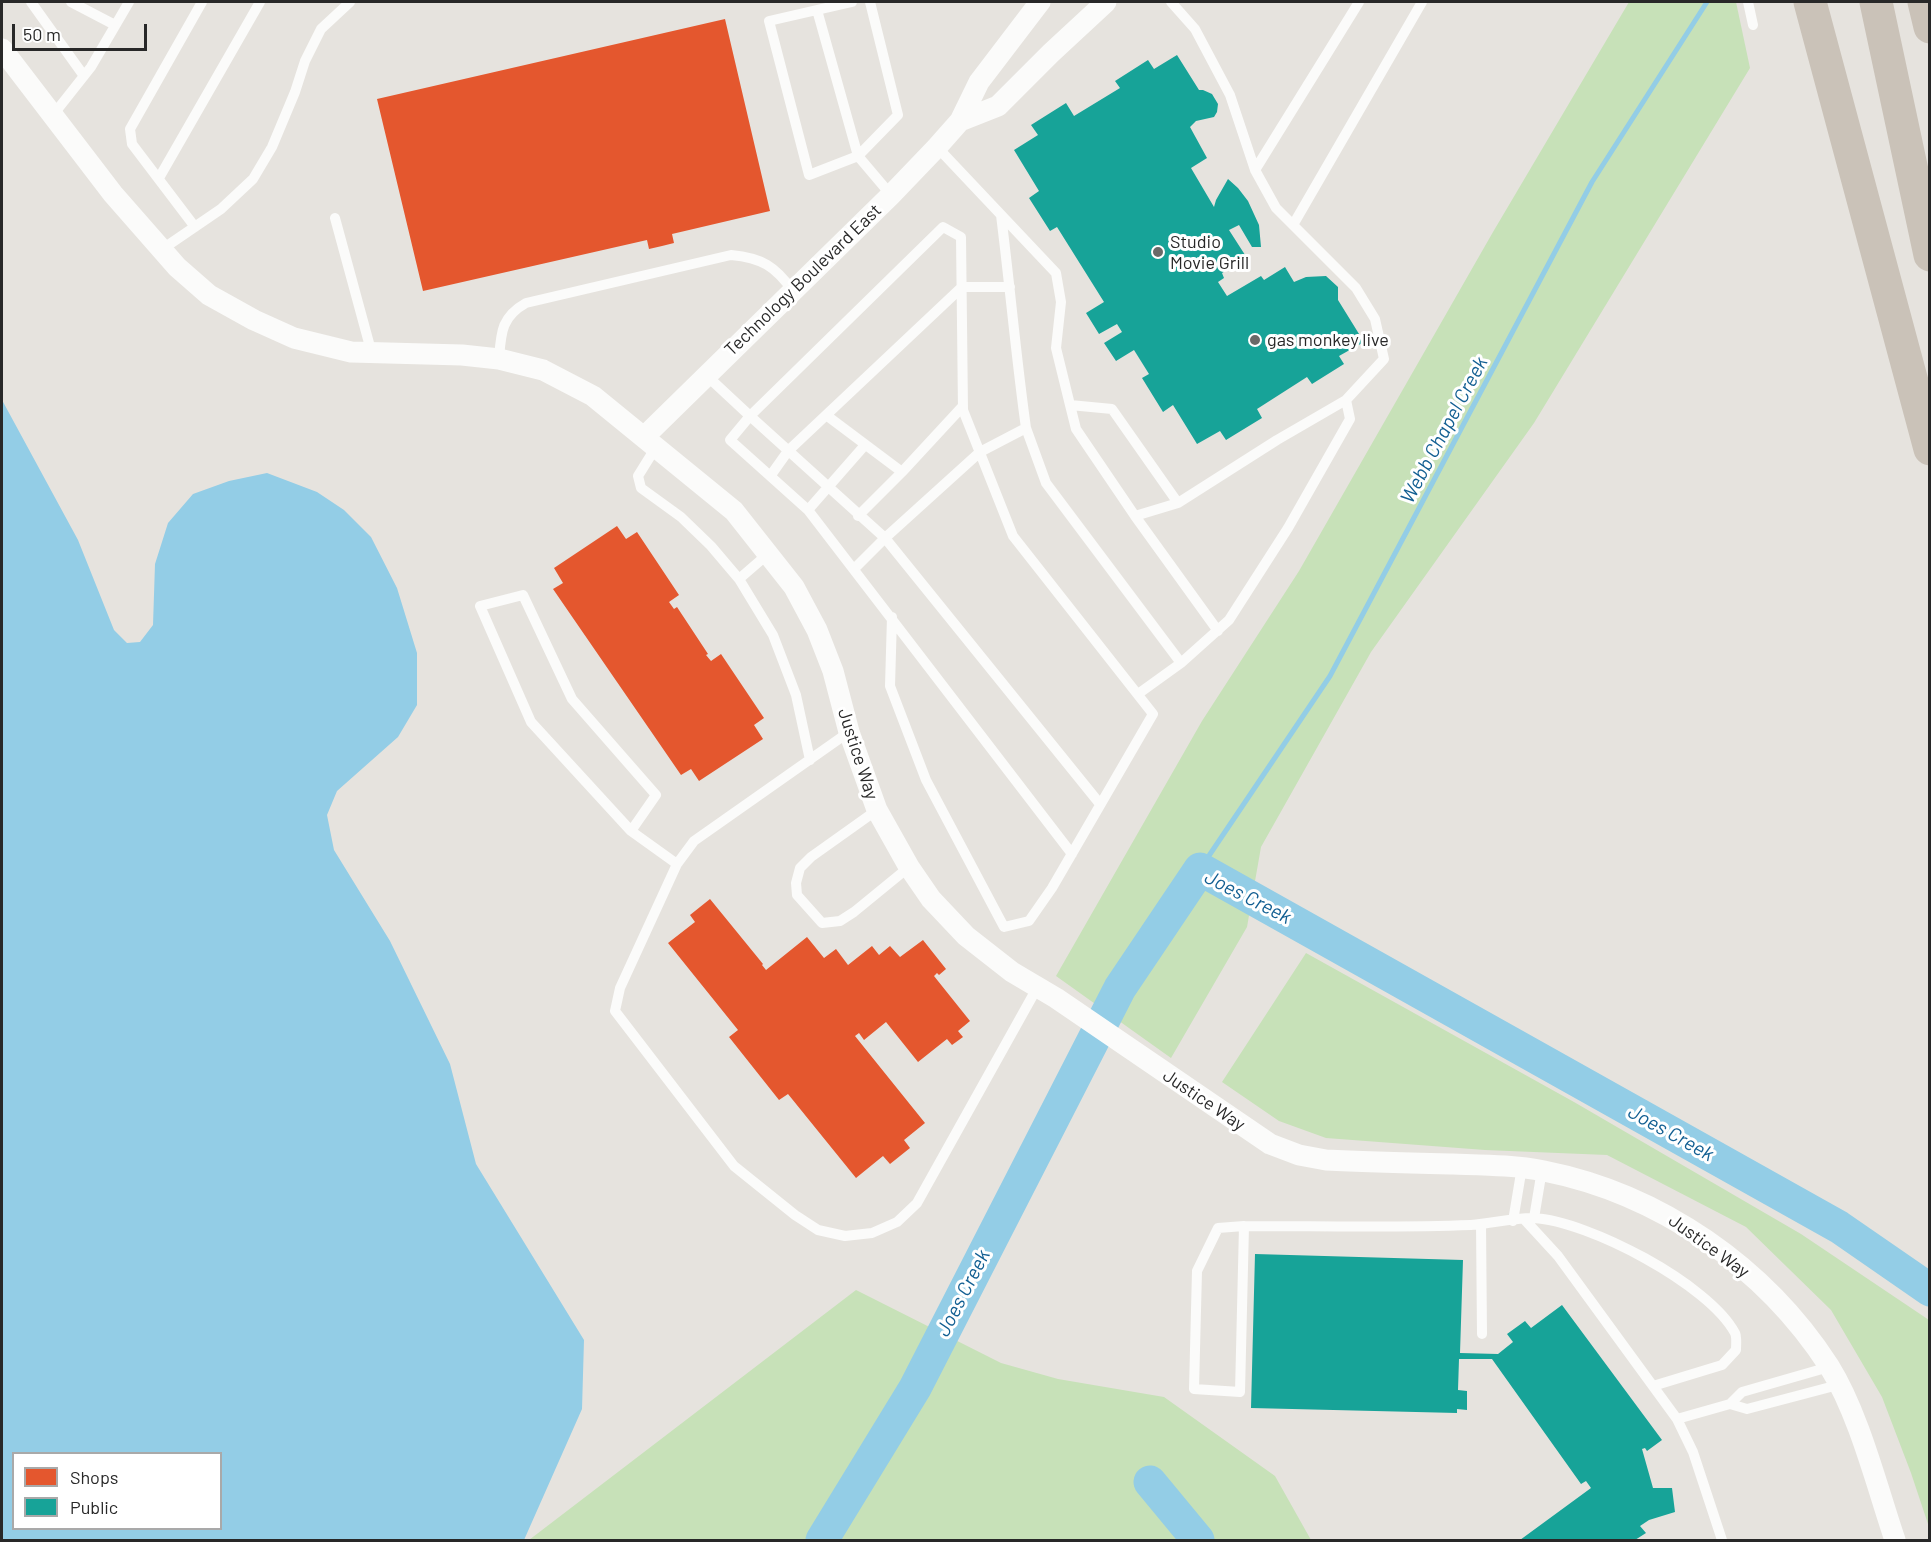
<!DOCTYPE html>
<style>
body{margin:0}
#map{position:relative;width:1931px;height:1542px;overflow:hidden;background:#e6e3de;font-family:Barlow,sans-serif}
canvas{display:block}
.frame{position:absolute;inset:0;border:3px solid #282828;pointer-events:none}
.legend{position:absolute;left:12px;top:1452px;width:210px;height:78px;box-sizing:border-box;background:#fff;border:2px solid #a9a9a9;margin:0;padding:8px 10px;list-style:none;font-size:18px;color:#282828}
.legend li{display:flex;align-items:center;gap:12px;height:30px}
.legend b{width:30px;border:2px solid #a9a9a9}
.scale{position:absolute;left:12px;top:24px;width:135px;height:27px;box-sizing:border-box;border:3px solid #282828;border-top:0;padding-left:8px;font-size:18px;line-height:21px;white-space:nowrap;color:#282828;-webkit-text-stroke:4px #fff;paint-order:stroke}
</style>
<div id="map">
<canvas width="1931" height="1542"></canvas>
<div class="frame"></div>
<ul class="legend">
<li><b style="height:16px;background:#e4572e"></b>Shops</li>
<li><b style="height:16px;background:#17a398"></b>Public</li>
</ul>
<div class="scale">50 m</div>
</div>
<script>
const context = document.querySelector('canvas').getContext('2d');
context.lineJoin = 'round';
function fill(path, color) {
  context.fillStyle = color;
  context.fill(path, 'evenodd');
}
function trace(path, color, width, dash) {
  context.strokeStyle = color;
  context.lineWidth = width;
  context.lineCap = dash ? 'butt' : 'round';
  context.setLineDash(dash || []);
  context.stroke(path);
}
function label(font, color, halo, rows, align = 'center') {
  context.font = font + ' Barlow,sans-serif';
  context.lineWidth = 6;
  context.setLineDash([]);
  context.textBaseline = 'middle';
  context.strokeStyle = halo;
  context.fillStyle = color;
  for (const [text, x, y, turn = 0] of rows) {
    context.save();
    context.translate(x, y);
    context.rotate((+turn || 0) * Math.PI / 180);
    context.textAlign = isNaN(turn) ? turn : align;
    if (halo) context.strokeText(text, 0, 0);
    context.fillText(text, 0, 0);
    context.restore();
  }
}
fill(new Path2D(`
 M1629 2H1736L1750 68 1534 423 1371 652 1261 847 1247 927 1171 1058 1056 976 1202 721 1299 571 1493 232Z
 M1306 953 1574 1102 1801 1234 1929 1320V1527L1911 1473 1882 1397 1831 1310 1746 1227 1607 1155 1485 1150 1326 1138 1279 1121 1222 1082Z
 M856 1290 1001 1363 1058 1379 1164 1397 1275 1476 1311 1540H529Z`), '#c7e1b8');
fill(new Path2D(`
 M2 400 78 540 114 630 127 643 140 642 153 625 155 564 168 523 193 494 229 481 267 473 317 492 344 510 371 537 397 588 417 653V705L398 737 337 791 327 815 334 850 390 941 450 1064 476 1164 584 1340 582 1409 524 1540H2ZM14 1454H220V1528H14Z`), '#93cde6');
fill(new Path2D(`
 M725 19 770 211 672 234 674 243 662 246 649 249 647 240 423 291 377 99Z
 M617 526 626 539 637 532 679 595 669 602 674 609 677 607 708 654 706 655 711 661 721 654 764 718 754 725 763 739 699 781 691 769 681 775 553 589 563 583 554 568Z
 M710 899 763 964 762 965 766 970 807 937 824 958 836 949 848 965 872 946 879 955 890 946 900 957 923 940 946 969 939 975 937 973 934 976 970 1021 958 1031 963 1037 952 1045 947 1039 918 1062 886 1022 864 1040 859 1033 855 1036 925 1123 904 1140 910 1148 890 1164 883 1156 856 1178 788 1094 779 1100 729 1037 738 1030 668 943 695 922 690 915Z`), '#e4572e');
fill(new Path2D(`
 M1177 55 1199 90H1203L1212 94 1218 104 1217 112 1214 117 1196 121 1190 127 1207 158 1191 168 1214 207 1216 200 1228 179 1238 188 1248 201 1259 225 1261 247H1252L1239 225 1229 230 1247 258 1222 273 1224 278 1218 282 1227 296 1261 276 1264 280 1285 267 1294 282 1306 277 1326 276 1338 287V300L1364 342 1339 356 1344 364 1312 384 1307 377 1257 409 1262 418 1226 440 1220 431 1197 444 1173 405 1163 412 1142 378 1149 374 1134 350 1116 361 1104 343 1122 332 1117 324 1099 334 1086 313 1104 302 1057 227 1050 231 1029 198 1039 191 1014 150 1038 135 1031 125 1066 103 1074 116 1120 88 1115 81 1148 60 1154 69Z
 M1255 1254 1463 1260 1460 1353 1498 1354 1513 1342 1507 1334 1525 1321 1531 1328 1562 1305 1662 1440 1647 1451 1645 1448 1642 1449 1653 1488H1672L1675 1512 1649 1520 1640 1526 1646 1533 1635 1540H1520L1591 1488 1586 1481 1581 1484 1492 1359H1459L1458 1390 1467 1391V1410L1457 1409V1413L1251 1408Z`), '#17a398');
trace(new Path2D(`
 M1200 869 1330 676 1592 182 1707 2`), '#93cde6', 5);
trace(new Path2D(`
 M1150 1482 1198 1540
 M822 1540 915 1388 1120 988 1200 869 1839 1227 1930 1290`), '#93cde6', 33);
trace(new Path2D(`
 M31 2 84 76
 M71 2 115 25
 M852 2 769 21 809 175 858 156 898 115 870 2
 M1748 2 1753 25
 M817 10 858 156 891 195
 M53 115 91 67 129 2
 M937 147 1056 273 1061 302 1056 348 1070 405 1112 409 1178 503 1277 440 1346 400 1384 359 1375 319 1356 288 1276 208 1255 170 1230 95 1195 29 1171 2
 M1255 170 1359 2
 M159 178 260 2
 M1001 215C1010 286 1016 357 1026 428L980 452 885 538 750 416 730 440 808 510 1072 854
 M335 218 372 354
 M1293 225 1422 2
 M195 227 132 144 130 129 202 2
 M161 250 221 209 253 179 272 147 295 92 305 61 321 29 350 2
 M499 359C501 333 501 317 526 303L731 255C762 258 775 266 793 291
 M706 375 750 416 943 227 961 237 963 410 1013 536 1153 714 1052 888 1029 921 1004 927 926 780 890 686 892 617
 M1070 405 1076 429 1135 516 1178 503
 M826 415 902 472
 M1026 428 1046 483 1181 663 1138 694
 M656 447 638 476 641 488 681 517 711 546 739 579 773 635 796 695 810 760
 M771 475 788 451 962 287H1010
 M808 510 865 445
 M858 516 902 472 963 406
 M1135 516 1218 631
 M854 569 885 538 1100 804
 M739 579 769 553
 M1181 663 1229 620 1288 528 1350 419 1346 400
 M849 732 694 841 677 864 620 988 615 1011 734 1166 795 1215 818 1230 845 1236 872 1233 897 1222 917 1203 1037 988
 M877 810 811 857 800 868 796 883 797 895 822 923 840 921 854 912 909 867
 M631 831 656 795 572 699 523 595 480 606 531 722 631 831 677 864
 M1534 1218 1542 1170
 M1524 1219 1558 1256 1677 1419 1730 1404 1742 1392 1829 1367
 M1513 1221 1522 1167
 M1481 1224 1482 1334
 M1244 1226 1218 1228 1197 1271 1194 1389 1240 1392 1244 1226C1320 1226 1396 1228 1471 1225 1490 1224 1517 1217 1534 1218 1588 1221 1709 1284 1735 1333 1737 1337 1736 1345 1736 1350L1722 1365 1653 1386
 M1730 1404 1747 1409 1838 1385
 M1677 1419 1693 1452 1722 1540`), '#fbfbfa', 10);
trace(new Path2D(`
 M2 49 113 194 177 267 209 295 254 320 294 338 351 352 462 355 499 359 543 370 593 396 734 511 794 587 817 630 833 671 849 732 877 810 909 867 931 899 966 936 1012 972 1056 998 1270 1144 1299 1155 1326 1160C1368 1162 1411 1163 1453 1164 1483 1165 1514 1165 1544 1171 1660 1194 1765 1267 1829 1366 1859 1414 1877 1487 1895 1540
 M960 121 998 106 1051 53 1106 2
 M644 437 891 195 937 147 960 121 979 82 1040 2`), '#fbfbfa', 21);
trace(new Path2D(`
 M1810 2 1930 449
 M1876 2 1930 255
 M1924 2 1930 27`), '#cac2b8', 33);
for (const [x, y, r, color] of [
 [1158,252,6,"#6a6968"],
 [1255,340,6,"#6a6968"]
]) {
  const dot = new Path2D();
  dot.arc(x, y, r, 0, 2 * Math.PI);
  context.fillStyle = color;
  context.fill(dot);
  trace(dot, '#fff', 2);
}
label('18px', '#282828', '#fff', [
 ["Studio",1170,242],
 ["Movie Grill",1170,263],
 ["gas monkey live",1267,340]
], 'left');
label('18px', '#282828', '#fff', [
 ["Technology Boulevard East",803,280,-44],
 ["Justice Way",858,754,72],
 ["Justice Way",1204,1100,34],
 ["Justice Way",1709,1246,36]
]);
label('italic 20px', '#125f92', '#fff', [
 ["Webb Chapel Creek",1444,430,-62],
 ["Joes Creek",1248,897,27],
 ["Joes Creek",1671,1133,29],
 ["Joes Creek",963,1293,-63]
]);
</script>
